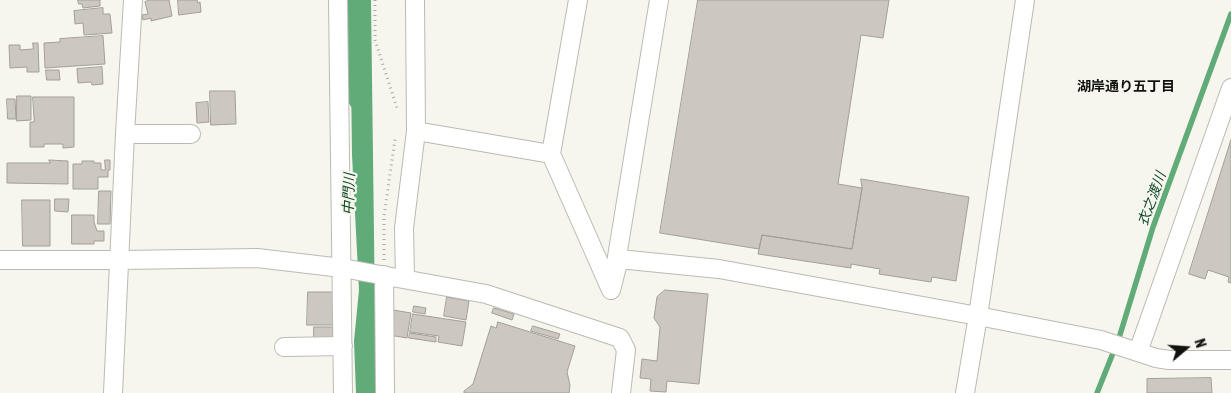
<!DOCTYPE html>
<meta charset="utf-8">
<style>
body{margin:0}
#map{position:relative;width:1231px;height:393px;overflow:hidden;background:#f6f6ee;font-family:"Asap Condensed",sans-serif}
canvas{display:block}
.north{position:absolute;left:1161px;top:323px;width:50px;height:50px;-webkit-text-stroke:4px #f6f6ee;paint-order:stroke;rotate:72deg;font-size:14px;font-weight:700;line-height:20px;text-align:center;color:#11110e}
.north::after{content:'';display:block;margin:auto;width:18px;height:22px;background:#11110e;clip-path:polygon(50% 0,100% 100%,50% 72%,0 100%)}
</style>
<div id="map">
<canvas width="1231" height="393"></canvas>
<div class="north">N</div>
</div>
<script>
const context = document.querySelector('canvas').getContext('2d');
context.lineJoin = 'round';
function fill(path, color) {
  context.fillStyle = color;
  context.fill(path, 'evenodd');
}
function trace(path, color, width, dash) {
  context.strokeStyle = color;
  context.lineWidth = width;
  context.lineCap = dash ? 'butt' : 'round';
  context.setLineDash(dash || []);
  context.stroke(path);
}
function label(font, color, halo, rows, align = 'center') {
  context.font = font + ' "Asap Condensed","Noto Sans JP",sans-serif';
  context.lineWidth = 4.5;
  context.setLineDash([]);
  context.textBaseline = 'middle';
  context.strokeStyle = halo;
  context.fillStyle = color;
  for (const [text, x, y, turn = 0] of rows) {
    context.save();
    context.translate(x, y);
    context.rotate((+turn || 0) * Math.PI / 180);
    context.textAlign = isNaN(turn) ? turn : align;
    if (halo) context.strokeText(text, 0, 0);
    context.fillText(text, 0, 0);
    context.restore();
  }
}
fill(new Path2D(`
 M350 0H371L376 393H356L354 341 359 290 352 155Z`), '#61ab78');
trace(new Path2D(`
 M350 0V100L356 109
 M1097 393 1119 338 1153 227 1231 14`), '#61ab78', 5.5);
const building = new Path2D(`
 M78 0H100V6L83 8 82 4H79Z
 M150 0H169L172 16 151 21V18L143 20 142 15 148 14 145 2Z
 M178 0H197L198 3 200 2 201 12 179 15Z
 M698 0H889L883 38 861 35 838 184 862 188 852 249 762 235 759 249 660 233Z
 M103 8V14H110L112 33 84 35 83 23 75 24 74 11Z
 M103 36 105 64 45 68 44 43 60 42V39Z
 M33 43H38L39 72H27V67L10 68 9 45H20V50L33 49Z
 M102 67 103 84 92 85 91 82 78 83 77 69Z
 M46 70H59L60 80H47Z
 M210 91H235L236 124 211 125Z
 M17 96H31V120L17 121Z
 M33 97H74V147L63 148V144H44V147H30V122H34Z
 M7 99H15L16 119H8Z
 M208 102 209 122 197 123 196 103Z
 M1231 140V283L1228 282 1229 277 1208 270 1205 279 1189 274Z
 M49 160 68 161V184L7 183V163H50Z
 M105 160H110V170H108V177H98V189H73V164H82V161H94V163H101V170H105Z
 M861 179 969 197 956 281 932 277 931 282 879 274 880 269 851 264V268L758 254 762 235 852 249 862 188Z
 M99 191H111L110 224H98Z
 M55 199H69L68 212 55 211Z
 M22 200H50V246H23Z
 M72 215H94V222L97 231H104V241H94V244H72Z
 M665 290 708 294 699 384 667 381 666 392 650 391 651 379 640 378 642 359 657 361 660 327 654 318 657 297Z
 M308 292H334V325H307Z
 M447 297 469 301 466 320 444 316Z
 M414 306 426 308 425 314 413 312Z
 M494 308 514 314 512 320 492 313Z
 M393 310 411 313 407 338 389 335Z
 M413 314 466 322 462 346 438 342 439 336 410 332Z
 M498 322 575 346 567 372 570 385 569 393H464V391L473 384 491 326 496 328Z
 M533 326 560 334 558 339 531 331Z
 M314 327H333V338H314Z
 M410 333 436 337V342L409 338Z
 M1211 378 1212 393H1147V379Z`);
fill(building, '#ccc8c1');
trace(building, '#a39e98', 1);
const minor = new Path2D(`
 M338 0 343 393
 M415 0 416 131
 M578 0 551 154 611 290
 M125 134H191
 M0 260H120L257 258 342 268 486 294 620 338 626 350 621 393
 M615 269 659 0
 M384 275 385 393
 M405 279 404 228 416 131 551 154
 M611 290 619 259 719 269 978 316 1101 340 1156 358 1169 360H1231
 M284 347 343 346
 M1138 352 1231 88
 M113 393 125 134 133 0
 M965 393 978 316 1025 0`);
trace(minor, '#bbbab2', 20);
trace(new Path2D(`
 M375 0V40L397 108
 M384 260V216L395 139`), '#aaaaa3', 3, [1, 4]);
trace(minor, '#fff', 18);
label('bold 14px', '#11110e', '#f6f6ee', [
 ["湖岸通り五丁目",1126,87]
]);
label('italic 14px', '#0e4726', '#f6f6ee', [
 ["中門川",349,194,-88],
 ["衣之渡川",1152,199,-70]
]);
</script>
